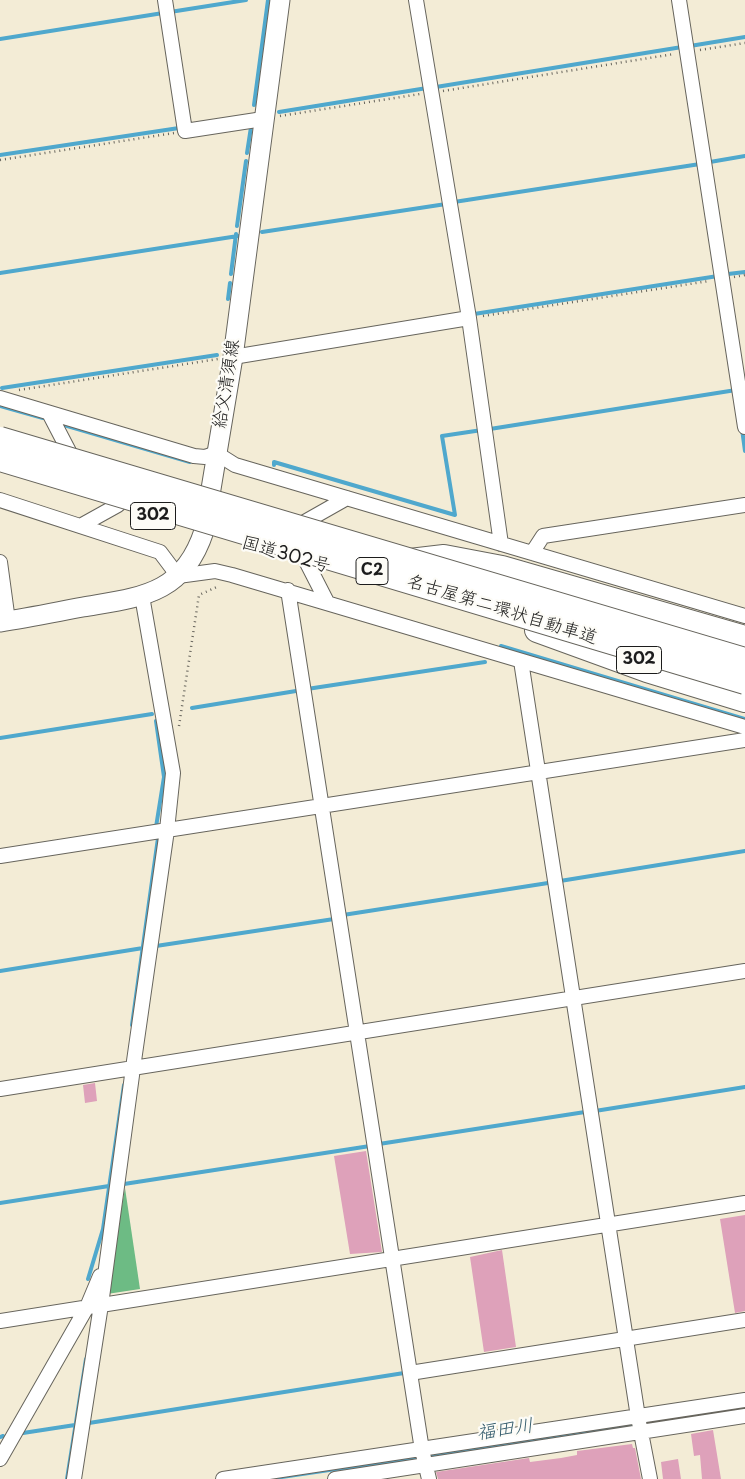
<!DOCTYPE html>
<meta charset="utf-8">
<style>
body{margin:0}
canvas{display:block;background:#f3ecd6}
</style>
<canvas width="745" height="1479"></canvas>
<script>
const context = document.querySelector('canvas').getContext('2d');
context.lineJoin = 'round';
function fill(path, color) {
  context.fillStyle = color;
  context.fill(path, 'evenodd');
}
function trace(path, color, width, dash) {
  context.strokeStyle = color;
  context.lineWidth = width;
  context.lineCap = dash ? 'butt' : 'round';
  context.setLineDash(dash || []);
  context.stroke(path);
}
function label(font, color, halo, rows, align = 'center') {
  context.font = font + ' "Playpen Sans","Klee One",sans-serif';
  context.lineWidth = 4.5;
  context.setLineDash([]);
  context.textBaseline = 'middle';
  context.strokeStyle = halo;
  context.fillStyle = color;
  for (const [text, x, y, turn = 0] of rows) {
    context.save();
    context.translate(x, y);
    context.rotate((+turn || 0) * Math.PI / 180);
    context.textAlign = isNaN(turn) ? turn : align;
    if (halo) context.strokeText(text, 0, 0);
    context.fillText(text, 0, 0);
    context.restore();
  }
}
fill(new Path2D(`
 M125 1188 140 1289 107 1294Z`), '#6dbb84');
trace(new Path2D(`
 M170 12 246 0
 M0 39 163 13
 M690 46 745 37
 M436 87 682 47 681 44
 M254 105 268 0
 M279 112 427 88
 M247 153 251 127
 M0 155 179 128
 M710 162 745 156
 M454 202 700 164
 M237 226 246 161
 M262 232 446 204
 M0 273 238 236
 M231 274 236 234
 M728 274 745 272
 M228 299 230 283
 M474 314 718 276
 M2 388 217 355
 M0 406 43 418
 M64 425 190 462
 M490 429 736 390
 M742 429 745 451
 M274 465V462L455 515 442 436 482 430
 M501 646 745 719
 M307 689 485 662
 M192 708 296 691
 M156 721 164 777 156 827
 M0 738 152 714
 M560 881 745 851
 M343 915 548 883
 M156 946 334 919
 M0 971 143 948
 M132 1025 158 838
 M595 1111 745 1087
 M379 1144 585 1112
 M124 1184 370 1146
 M0 1203 109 1186
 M88 1279 103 1229 124 1085
 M89 1423 404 1373
 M643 1424 745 1408
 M23 1433 75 1425
 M0 1437 3 1436
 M275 1478 636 1425
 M67 1479 86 1359`), '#4fa8cd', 4);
fill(new Path2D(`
 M95 1083 97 1101 85 1103 83 1085Z
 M366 1151 382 1252 350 1254 334 1156Z
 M745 1215V1311L735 1313 720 1219Z
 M502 1250 516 1347 484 1352 470 1257Z
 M713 1430 721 1479H702L700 1455 694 1456 691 1434Z
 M632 1444 633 1448H635L641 1479H438L436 1472 529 1458 530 1462 561 1458 577 1455V1451Z
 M678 1459 681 1479H663L661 1462Z`), '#dea1ba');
const street = new Path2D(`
 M165 0 185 131 263 119
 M416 0 469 318 501 544
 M679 0 745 427
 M233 357 469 318
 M0 398 194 456 205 457 216 453 235 465 745 616
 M49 413 75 463
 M0 500 160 552 178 576 215 571 232 575 745 727
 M82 525 118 505
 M294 528 347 498
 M532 553 543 536 745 505
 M306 561 327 602
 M0 562 8 621
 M288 590 422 1450 429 1479
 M521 661 638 1417 650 1479
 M0 856 745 740
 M0 1089 745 971
 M0 1321 745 1203
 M410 1373 745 1320
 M0 1459 87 1307 100 1276
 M74 1479 101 1305 133 1068 167 830 173 773 142 596
 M223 1479 745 1400
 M335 1479 745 1416`);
const secondary = new Path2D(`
 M0 622C28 618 56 612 83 607 141 597 183 595 204 531L233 357 280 0`);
const highway = new Path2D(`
 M410 561 444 557 502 568 745 638
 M537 630 647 670 745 700`);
trace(street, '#67655d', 16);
trace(secondary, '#67655d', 21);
trace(highway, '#67655d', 26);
trace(new Path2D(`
 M700 50 745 43
 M443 91 674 54
 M280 116 420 94
 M0 160 174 133
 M734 277 745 275
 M483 316 709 281
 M19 390 218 359
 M179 726 199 595 219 586`), '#67655d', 2.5, [1, 4]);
trace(street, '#fff', 14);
trace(secondary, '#fff', 19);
trace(highway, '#fff', 24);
const highwayBridge = new Path2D(`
 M0 439 745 660
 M0 459 745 682`);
trace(highwayBridge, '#67655d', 26, []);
trace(highwayBridge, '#fff', 24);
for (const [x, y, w] of [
 [153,516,45],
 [372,571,32],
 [639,660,45]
]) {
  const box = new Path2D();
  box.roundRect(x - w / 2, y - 13.5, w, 27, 4);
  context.fillStyle = '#fdfcf7';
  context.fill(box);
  trace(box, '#1c1c1c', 1);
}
label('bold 16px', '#1c1c1c', null, [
 ["302",153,516],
 ["C2",372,571],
 ["302",639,660]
]);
label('18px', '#1c1c1c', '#fdfcf7', [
 ["給父清須線",227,384,-81],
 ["国道302号",286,555,16],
 ["名古屋第二環状自動車道",502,610,17]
]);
label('italic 19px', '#335b6c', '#fdfcf7', [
 ["福田川",505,1430,-8]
]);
</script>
